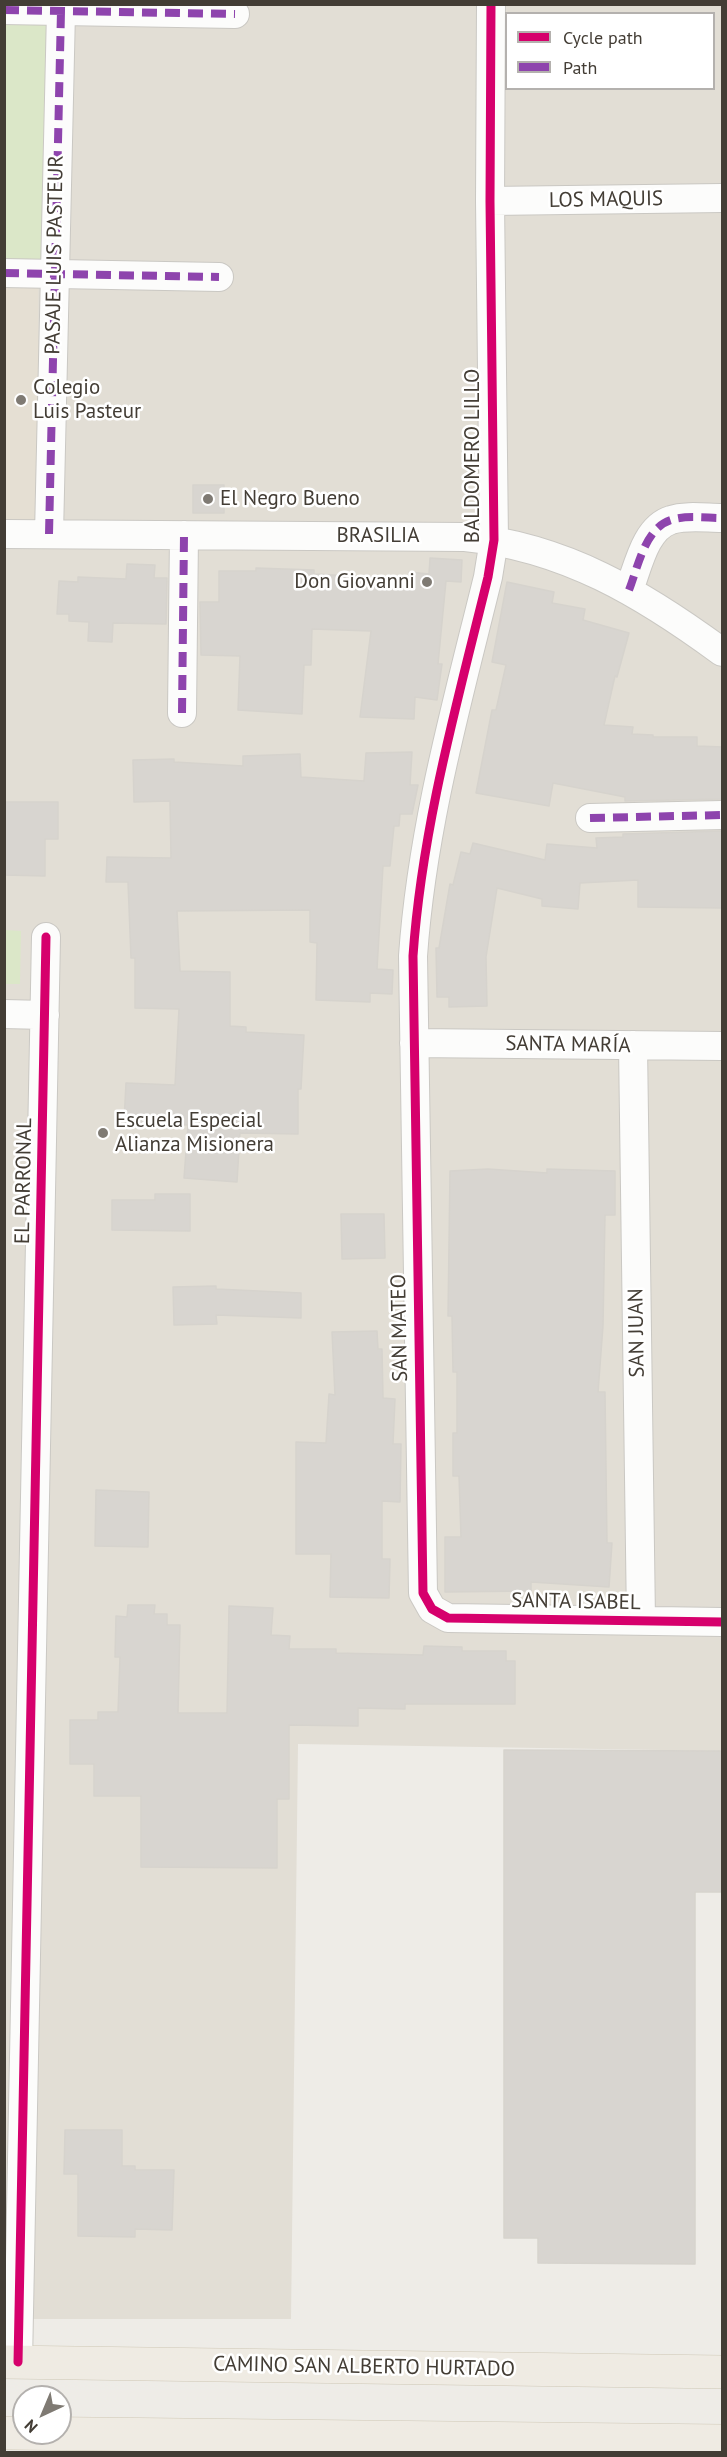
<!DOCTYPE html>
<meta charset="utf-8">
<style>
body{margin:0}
#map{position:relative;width:727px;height:2457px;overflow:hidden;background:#eeece7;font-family:"PT Sans",sans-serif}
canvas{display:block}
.frame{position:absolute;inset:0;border:6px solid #433d35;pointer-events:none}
.legend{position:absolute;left:505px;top:12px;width:210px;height:78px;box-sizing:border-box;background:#fff;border:2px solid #b4b1ae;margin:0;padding:8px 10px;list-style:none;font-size:18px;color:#433d35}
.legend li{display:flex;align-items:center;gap:12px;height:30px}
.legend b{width:30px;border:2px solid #b4b1ae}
.north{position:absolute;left:12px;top:2385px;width:60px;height:60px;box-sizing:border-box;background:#fff;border:2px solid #b4b1ae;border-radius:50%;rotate:224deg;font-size:16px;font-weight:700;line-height:24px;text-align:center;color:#433d35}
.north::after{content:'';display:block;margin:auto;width:21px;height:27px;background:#7f7a73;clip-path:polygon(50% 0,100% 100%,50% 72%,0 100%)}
</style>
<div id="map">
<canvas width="727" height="2457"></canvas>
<div class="frame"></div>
<ul class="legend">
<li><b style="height:8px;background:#d6006c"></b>Cycle path</li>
<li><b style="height:8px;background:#8e44ad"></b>Path</li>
</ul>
<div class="north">N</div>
</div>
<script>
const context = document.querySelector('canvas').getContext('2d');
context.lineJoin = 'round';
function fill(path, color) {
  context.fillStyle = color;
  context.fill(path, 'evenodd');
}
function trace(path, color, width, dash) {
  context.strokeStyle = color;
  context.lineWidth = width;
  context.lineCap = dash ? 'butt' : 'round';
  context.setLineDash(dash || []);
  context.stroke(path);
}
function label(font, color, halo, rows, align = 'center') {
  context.font = font + ' "PT Sans",sans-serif';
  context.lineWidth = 5;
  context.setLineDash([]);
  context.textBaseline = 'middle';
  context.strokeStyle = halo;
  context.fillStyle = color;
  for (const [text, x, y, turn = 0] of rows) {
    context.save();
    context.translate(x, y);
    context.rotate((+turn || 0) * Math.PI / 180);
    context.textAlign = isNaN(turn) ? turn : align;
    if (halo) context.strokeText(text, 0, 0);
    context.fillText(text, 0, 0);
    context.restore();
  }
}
fill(new Path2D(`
 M4 5H722V1751L298 1744 291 2319H5ZM506 14H714V88H506Z`), '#e2ded5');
fill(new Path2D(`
 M5 280H38V520H5Z`), '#e5dfd3');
fill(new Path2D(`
 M5 20H49L42 259H5Z
 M5 930 21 931 20 984H5Z`), '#dbe7c8');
const building = new Path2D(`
 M193 485H224V513H193Z
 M430 558 462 560 461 582 446 581 438 664H442L437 700 415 697 414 719 360 717 371 631 312 629 311 665H304L302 714 238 710 240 656 201 655 200 602H219V571H256V568L314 570V574L409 579V572L429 574Z
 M127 564 155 565 154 578H167L166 624 113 623 112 642 88 641 89 622 69 621V614H57L59 581 78 582V577L126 579Z
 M507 582 554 592 552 603 585 609 583 620 629 633 617 677 615 676 604 725 633 727 632 734 653 735V737H697V746L723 747V799L625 801V797L553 783 549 806 476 793 492 710H496L506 665 492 662Z
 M412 752 410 785H418L412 814H400L399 826H394L390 866H383L377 969 393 970 392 994 370 993V1002L316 1000 317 943 310 942V910L177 911 180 971 230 972V1026L246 1027V1032L304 1035 301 1089H298V1134L240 1133 237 1182 184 1178 188 1125 124 1122 126 1083 175 1085 179 1009 135 1008V958H131L128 882H106L107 857 171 858 170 801 134 802 133 760 174 759V762L243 766V756L300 754 301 777 364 781 366 753Z
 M4 802H58V839H45V876L4 875Z
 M723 831V908L638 907V880L580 883 578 909 542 906V899L497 888 486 957 487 1006 449 1007V997H437L436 948H439L450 884 453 885 461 852 470 854 473 843 545 860 547 844 597 848 596 838 623 837V834Z
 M488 1169 547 1173V1169L615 1171V1215H605L603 1326 598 1392H605L607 1543H612L609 1587 531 1582V1591L445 1592V1537H461L459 1476H453V1433H457V1372H453L452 1316H448L450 1171Z
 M155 1194H190V1231L112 1230V1200H155Z
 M341 1214H384L385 1258 342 1259Z
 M216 1286V1289L301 1293V1318L216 1315 217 1324 174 1325 173 1287Z
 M377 1331 378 1349H382L383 1398 395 1399 393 1444H401L400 1502 382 1501V1559H390L389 1598 330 1597 331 1554H296V1442L326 1443 329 1394 335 1395 332 1332Z
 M96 1490 149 1492 148 1547 95 1546Z
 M128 1605H155L154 1614H167V1625H180L178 1713H227L229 1606 273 1608 271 1635 290 1636 289 1649H336V1653L423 1655 424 1646 462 1647V1651H506V1661H515V1704H405V1709L358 1708V1726L289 1725V1799H277V1868L141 1867V1796H94V1764H70V1720H98V1712H118L120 1657H115L116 1616 127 1617Z
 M504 1750 721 1751V1892H695V2264L538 2263V2238H504Z
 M65 2130H122V2166H135V2170H174L172 2230 135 2229V2237L78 2236V2174H64Z`);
fill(building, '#d8d5d0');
trace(building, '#d6d3cd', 1.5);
const minor = new Path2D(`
 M491 4 490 201 494 540 488 577C457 703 422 827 413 956L423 1593 432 1609 448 1618 722 1622
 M4 10 235 14
 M490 201 722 198
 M4 273 219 277
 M4 534 465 537C565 547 643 594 722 652
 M49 534 61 11
 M629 590C638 567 645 528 671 520 686 515 706 518 722 518
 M182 713 184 535
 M590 818 722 815
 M4 1014 45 1015
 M414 1043 722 1046
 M633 1045 641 1621
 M18 2362 46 937`);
const major = new Path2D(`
 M4 2362 722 2372
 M4 2433 722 2441`);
trace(minor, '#cac8c3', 30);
trace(major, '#cfc8b6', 34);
trace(minor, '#fcfcfb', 28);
trace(major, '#efebe3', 33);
trace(new Path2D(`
 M4 10 235 14
 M4 273 219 277
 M49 534 61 11
 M629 590C638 567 645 528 671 520 686 515 706 518 722 518
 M182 713 184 535
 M590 818 722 815`), '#8e44ad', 8, [15, 8]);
trace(new Path2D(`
 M491 4 490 201 494 540 488 577C457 703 422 827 413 956L423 1593 432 1609 448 1618 722 1622
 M18 2362 46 937`), '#d6006c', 9);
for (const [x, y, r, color] of [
 [21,400,6,"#7f7a73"],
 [208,499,6,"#7f7a73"],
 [427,582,6,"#7f7a73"],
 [103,1133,6,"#7f7a73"]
]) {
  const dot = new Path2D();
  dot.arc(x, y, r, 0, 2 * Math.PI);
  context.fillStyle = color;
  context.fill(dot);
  trace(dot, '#fff', 2);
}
label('21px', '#433d35', '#fff', [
 ["LOS MAQUIS",606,200,-1],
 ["PASAJE LUIS PASTEUR",55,255,-89],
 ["BALDOMERO LILLO",473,456,-90],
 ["BRASILIA",378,536],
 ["SANTA MARÍA",568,1045,1],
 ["EL PARRONAL",24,1181,-89],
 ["SAN MATEO",400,1328,-91],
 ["SAN JUAN",637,1333,-91],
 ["SANTA ISABEL",576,1602,1],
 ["CAMINO SAN ALBERTO HURTADO",364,2367,1]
]);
label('21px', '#433d35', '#fff', [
 ["Colegio",33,388],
 ["Luis Pasteur",33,412],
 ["El Negro Bueno",220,499],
 ["Don Giovanni",415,582,"right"],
 ["Escuela Especial",115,1121],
 ["Alianza Misionera",115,1145]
], 'left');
</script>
